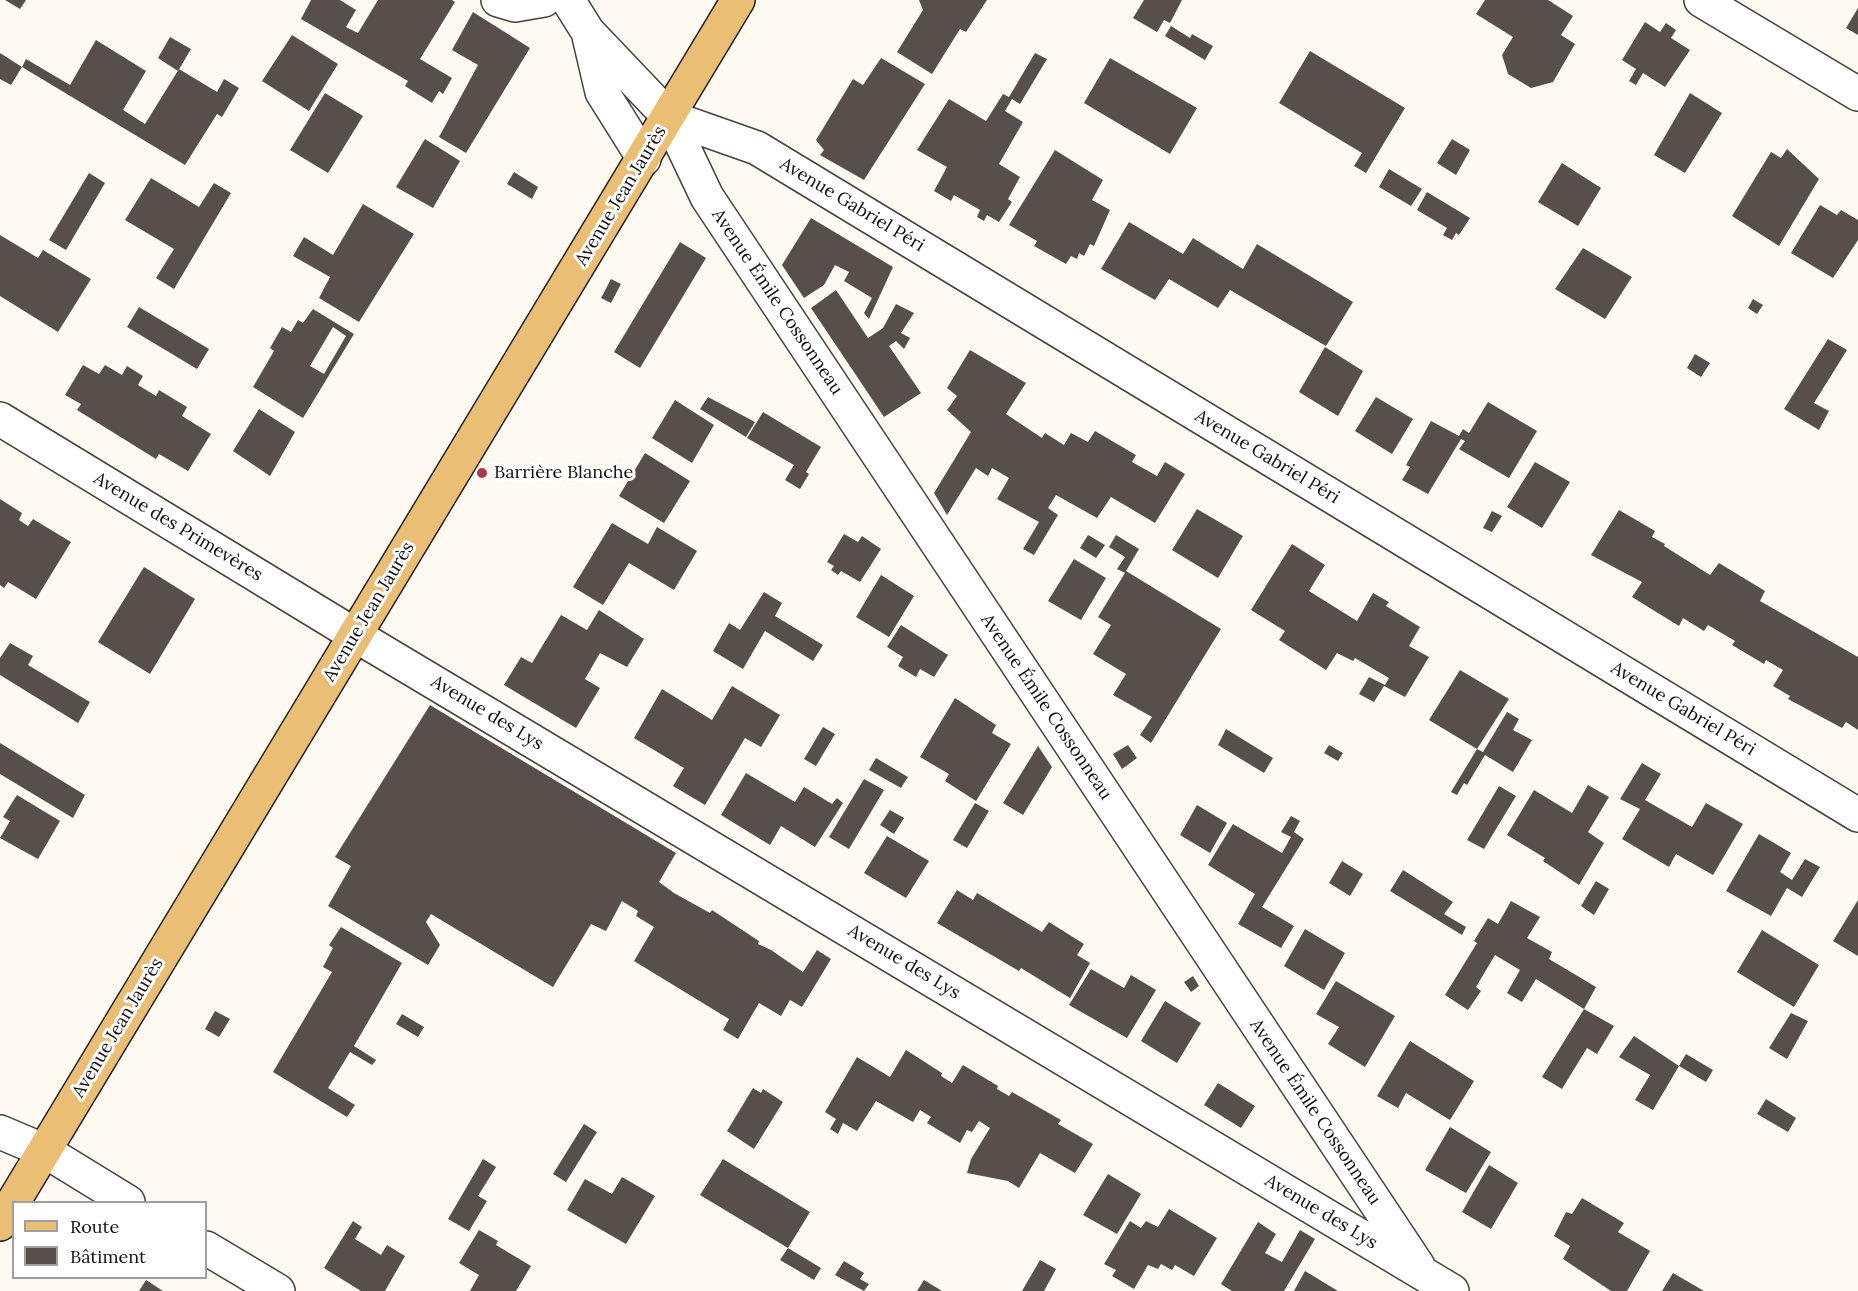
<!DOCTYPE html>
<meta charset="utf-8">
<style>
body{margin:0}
#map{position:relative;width:1858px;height:1291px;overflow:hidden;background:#fefaf2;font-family:Lora,serif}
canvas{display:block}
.legend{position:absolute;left:12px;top:1201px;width:195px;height:78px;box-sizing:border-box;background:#fff;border:2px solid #9f9f9f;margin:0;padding:8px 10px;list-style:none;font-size:18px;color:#0f0f0f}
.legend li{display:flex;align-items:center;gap:12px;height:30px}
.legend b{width:30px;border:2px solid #9f9f9f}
</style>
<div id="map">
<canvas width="1858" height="1291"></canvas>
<ul class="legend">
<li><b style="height:8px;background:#eabe75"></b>Route</li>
<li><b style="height:16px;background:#564f4c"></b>Bâtiment</li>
</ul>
</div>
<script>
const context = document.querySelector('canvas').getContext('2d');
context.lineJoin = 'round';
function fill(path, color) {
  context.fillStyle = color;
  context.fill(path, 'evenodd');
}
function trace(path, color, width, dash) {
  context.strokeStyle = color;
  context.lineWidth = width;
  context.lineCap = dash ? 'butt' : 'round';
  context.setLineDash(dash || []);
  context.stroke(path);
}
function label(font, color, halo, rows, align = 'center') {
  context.font = font + ' Lora,serif';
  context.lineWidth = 6;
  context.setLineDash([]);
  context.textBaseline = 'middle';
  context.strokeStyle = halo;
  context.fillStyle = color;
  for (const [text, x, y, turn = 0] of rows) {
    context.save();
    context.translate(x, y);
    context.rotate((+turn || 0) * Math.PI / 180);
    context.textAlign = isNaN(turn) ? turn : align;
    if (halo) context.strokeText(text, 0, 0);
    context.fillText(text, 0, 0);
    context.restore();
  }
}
fill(new Path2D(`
 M5 0H26L20 9Z
 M311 0H340L356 10 346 27 358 33 378 0H452L455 2 420 59 452 78 443 94 439 91 432 103 405 86 408 81 301 19Z
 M919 0H987L966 32 960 29 932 74 897 52 923 10Z
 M1144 0H1182L1170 23 1164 20 1157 32 1133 18Z
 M1485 0H1548L1573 16 1561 35 1575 44 1553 82 1531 88 1508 74 1502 55 1513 37 1476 14Z
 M1858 8V35L1846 28Z
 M473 12 530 48 466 153 439 137 478 65 452 50Z
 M1645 22 1660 32 1666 23 1676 30 1671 38 1690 50 1665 87 1643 73 1636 85 1629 81 1636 69 1622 60Z
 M1171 26 1190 38 1192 34 1213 46 1205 60 1165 36Z
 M292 35 338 64 309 111 262 81Z
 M170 37 191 49 178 71 158 58Z
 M96 40 146 71 123 110 145 124 179 69 217 92 224 79 239 88 222 117 217 114 185 165 22 67 26 59 70 85Z
 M1310 51 1405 108 1366 173 1354 166 1362 153 1279 103Z
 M0 53 22 67 11 85 0 79Z
 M1035 53 1047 59 1020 104 1012 99 1005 111 1023 122 999 164 1020 177 1008 199 1012 202 999 222 987 215 984 221 977 217 980 210 954 195 951 201 934 191 947 167 917 150 949 99 986 121 1003 94 1009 97Z
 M881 58 925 84 864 180 820 155 824 150 816 140 853 79 863 85Z
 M1110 58 1197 108 1170 154 1084 103Z
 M325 93 363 116 328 173 290 150Z
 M1690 93 1722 113 1685 173 1654 155Z
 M425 139 460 161 433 208 396 187Z
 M1452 139 1470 150 1456 175 1437 163Z
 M1787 149 1819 179 1779 246 1732 216 1771 152 1781 158Z
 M1055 150 1103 180 1092 200 1110 210 1094 246 1090 244 1084 256 1079 253 1077 259 1071 256 1066 264 1034 246 1037 241 1009 225Z
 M1562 163 1601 188 1578 226 1538 202Z
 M1389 169 1422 189 1411 206 1379 187Z
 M514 172 538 187 532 199 507 184Z
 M89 173 105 183 66 250 49 240Z
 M151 178 199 207 214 183 231 193 174 289 156 278 174 249 125 220Z
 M1427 192 1470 218 1459 235 1456 233 1452 240 1443 235 1447 228 1417 210Z
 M363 204 414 234 359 322 319 298 330 277 293 256 304 237 333 255Z
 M1820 205 1837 215 1841 210 1858 220V240L1833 278 1791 253Z
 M811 218 893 267 869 319 864 313 872 298 844 281 849 272 835 265 824 285 804 298 782 265Z
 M1129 222 1183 254 1193 238 1243 269 1257 244 1353 302 1326 346 1230 290 1218 308 1169 279 1155 300 1101 269Z
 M0 235 38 258 43 250 91 279 58 332 0 296Z
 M680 242 706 258 640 368 614 352Z
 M1583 248 1632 277 1605 319 1555 289Z
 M611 279 621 284 611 303 601 298Z
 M836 290 868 338 883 328 896 304 914 313 901 333 910 338 904 349 896 341 889 346 921 393 884 417 811 308Z
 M1753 299 1763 305 1757 314 1748 308Z
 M139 307 209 349 197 369 127 327Z
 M313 309 354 334 303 418 253 387 274 351 270 348 282 327 291 332 298 320 303 323ZM333 327 346 336 324 374 310 366Z
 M1828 339 1847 350 1814 403 1829 411 1819 430 1784 409Z
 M1325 347 1363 371 1338 416 1299 392Z
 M970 350 1026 383 1006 414 1042 438 1045 433 1064 445 1071 433 1088 442 1095 431 1136 455 1132 462 1157 476 1165 462 1185 474 1155 523 1111 497 1097 518 1056 495 1048 508 1058 515 1034 555 1023 549 1039 522 997 499 1009 478 992 468 988 476 976 468 947 515 934 493 971 432 947 410 957 396 947 388Z
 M1695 354 1710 363 1701 377 1687 368Z
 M83 365 99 374 105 365 122 375 127 366 143 376 138 385 156 396 159 390 187 407 182 416 211 434 188 471 159 454 156 459 77 410 81 404 65 395Z
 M708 397 755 422 746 437 700 409Z
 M1376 397 1413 419 1392 454 1355 431Z
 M675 400 714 425 692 463 652 438Z
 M1488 402 1537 431 1509 478 1459 449 1465 441 1461 439 1428 494 1402 480 1410 467 1406 465 1431 421 1459 436 1463 429 1469 433Z
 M259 409 295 432 270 476 233 451Z
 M763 412 821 447 806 472 809 474 800 489 785 480 794 465 747 438Z
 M645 453 690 481 664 523 619 496Z
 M1535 462 1570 482 1542 528 1507 507Z
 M0 499 22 513 19 520 28 526 33 519 71 542 36 599 8 582 4 588 0 585Z
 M1197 509 1243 536 1218 578 1172 550Z
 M1619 510 1655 531 1652 537 1665 544 1664 546 1710 575 1719 563 1765 591 1760 601 1858 657V730L1846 722 1842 728 1788 699 1790 696 1773 686 1783 670 1766 660 1764 664 1732 645 1735 641 1708 625 1704 631 1683 618 1679 626 1632 597 1642 582 1591 555Z
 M1492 511 1502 516 1492 532 1483 528Z
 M612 523 648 544 657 527 697 551 674 590 629 563 603 605 573 587Z
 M844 534 858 542 862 536 881 549 860 582 841 571 838 575 831 570 834 566 827 562Z
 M1088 535 1105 545 1096 558 1080 548Z
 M1116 535 1139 549 1126 571 1221 629 1151 743 1140 735 1152 717 1113 695 1126 674 1093 654 1111 625 1098 617 1125 573 1117 569 1125 557 1109 547Z
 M1292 544 1325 565 1309 591 1357 621 1373 593 1389 602 1386 606 1420 627 1409 646 1429 657 1405 697 1384 686 1374 702 1359 694 1369 677 1385 685 1389 678 1355 658 1353 661 1337 653 1326 670 1279 640 1285 631 1251 610Z
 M1074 559 1106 578 1081 620 1048 601Z
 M144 567 195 599 150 674 98 642Z
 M881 575 914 596 889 637 856 617Z
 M764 592 782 603 775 616 823 645 813 661 765 631 743 669 713 651 729 623 740 630Z
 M599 610 644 639 627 667 600 653 585 679 600 688 576 728 504 685 521 657 532 663 561 615 587 630Z
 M901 625 948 655 934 677 920 669 916 677 898 666 903 657 887 647Z
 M10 643 33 656 28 665 90 702 78 723 0 675V658Z
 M1460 670 1509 699 1477 749 1483 752 1507 712 1519 719 1513 730 1532 740 1513 772 1485 755 1467 785 1464 783 1457 795 1451 792 1477 749 1429 720Z
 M732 686 780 715 761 747 745 738 705 805 673 786 684 768 634 738 662 689 712 720Z
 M955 698 996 725 992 733 1011 744 976 801 945 781 949 774 920 757Z
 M430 705 676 853 659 882 674 893 710 913 712 910 759 941 758 944 771 950 803 972 817 950 831 959 802 1007 790 1000 781 1016 759 1003 738 1039 723 1030 729 1019 634 961 654 927 636 916 638 911 622 901 606 931 591 924 553 987 431 914 426 922 440 945 428 965 328 906 351 866 335 857Z
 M823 727 835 734 816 766 804 759Z
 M1226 729 1273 758 1264 773 1218 745Z
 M0 743 85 795 73 818 0 774Z
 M1128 745 1137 758 1122 769 1113 754Z
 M1329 745 1343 753 1338 761 1324 753Z
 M1038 746 1052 767 1023 815 1003 803Z
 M876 758 908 777 901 788 869 770Z
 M1642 763 1661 774 1645 800 1692 827 1706 803 1743 824 1713 875 1676 854 1669 867 1622 839 1640 809 1620 799Z
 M746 773 795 802 804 787 832 804 837 798 843 803 815 847 781 826 770 845 721 815Z
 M864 779 884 790 849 849 829 837Z
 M1588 785 1609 797 1588 832 1604 843 1579 885 1543 861 1545 858 1507 835 1534 790 1572 813Z
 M1499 786 1516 796 1484 849 1467 840Z
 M17 795 60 821 38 859 0 838 10 821 3 817Z
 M975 803 989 811 967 848 953 840Z
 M1197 805 1227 823 1210 853 1180 835Z
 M890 810 904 818 894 834 880 825Z
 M1291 816 1300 821 1294 832 1304 839 1262 907 1294 926 1281 948 1238 924 1255 894 1208 865 1233 824 1282 853 1291 837 1281 832Z
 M1759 834 1791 853 1780 872 1792 880 1805 859 1820 867 1802 897 1787 888 1771 916 1726 891Z
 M887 836 929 861 906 898 864 873Z
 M1342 861 1363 874 1350 896 1329 883Z
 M1403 870 1453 902 1444 914 1466 927 1462 935 1390 891Z
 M1596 881 1609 889 1594 915 1581 906Z
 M957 890 973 900 977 893 1042 932 1049 922 1084 944 1077 955 1090 963 1070 998 1021 968 1019 971 937 923Z
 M1858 900V956L1833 941Z
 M1511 901 1540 917 1527 938 1552 952 1549 959 1596 987 1584 1009 1536 979 1522 1002 1507 993 1520 970 1495 955 1476 987 1481 991 1468 1010 1445 995 1477 943 1474 941 1488 918 1498 924Z
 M341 927 402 963 354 1046 376 1060 372 1065 350 1052 328 1088 355 1105 347 1117 273 1072 332 972 323 967 333 948 329 945Z
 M1305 929 1345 953 1324 990 1284 966Z
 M1762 930 1819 965 1794 1007 1737 972Z
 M1091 969 1124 988 1131 975 1156 990 1127 1038 1069 1005Z
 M1193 976 1199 986 1191 992 1184 982Z
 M1336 981 1395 1016 1365 1067 1328 1044 1339 1027 1316 1014Z
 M1165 1001 1201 1023 1177 1063 1141 1041Z
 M1584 1009 1614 1026 1597 1054 1587 1048 1562 1089 1542 1077Z
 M215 1011 230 1019 219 1037 205 1029Z
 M1791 1013 1808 1021 1787 1059 1769 1048Z
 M402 1014 424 1027 418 1037 396 1024Z
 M1634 1036 1679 1066 1653 1110 1635 1100 1650 1075 1619 1057Z
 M1410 1041 1474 1081 1450 1120 1406 1093 1398 1108 1377 1096Z
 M906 1050 942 1073 941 1076 952 1083 963 1065 998 1086 997 1089 1009 1096 1012 1092 1061 1120 1058 1124 1093 1144 1075 1173 1040 1153 1019 1188 1008 1181 967 1173 971 1159 990 1128 979 1121 972 1132 967 1130 960 1143 927 1123 931 1117 920 1110 913 1122 876 1101 857 1131 843 1123 838 1134 830 1129 836 1119 825 1112 857 1057 890 1077Z
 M1686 1054 1713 1070 1706 1082 1679 1066Z
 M1218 1083 1255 1106 1241 1128 1204 1105Z
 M753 1088 761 1093 763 1089 783 1102 754 1149 727 1131Z
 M1766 1099 1796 1118 1788 1132 1757 1114Z
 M584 1124 597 1132 566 1182 553 1174Z
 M1450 1127 1491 1152 1466 1193 1425 1170Z
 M483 1159 496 1167 478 1196 487 1201 469 1231 448 1219Z
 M723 1159 810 1212 788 1248 700 1195Z
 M1489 1165 1518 1183 1491 1229 1462 1212Z
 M1108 1174 1141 1194 1117 1234 1083 1215Z
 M622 1177 655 1196 626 1244 567 1210 585 1179 612 1194Z
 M1582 1198 1624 1223 1618 1232 1650 1251 1627 1291H1611L1563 1259 1570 1246 1554 1236 1566 1212 1572 1214Z
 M1169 1209 1217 1238 1194 1276 1175 1265 1172 1270 1161 1264 1158 1269 1148 1265 1134 1289 1112 1276 1116 1270 1104 1264 1130 1221 1141 1228 1146 1221 1158 1227Z
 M353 1221 362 1227 355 1239 381 1255 387 1245 405 1256 385 1291H361L324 1268Z
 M1258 1222 1276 1234 1265 1253 1282 1262 1300 1230 1315 1239 1284 1291H1232L1221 1284Z
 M479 1230 498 1241 496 1245 531 1266 516 1291H470L479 1275 459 1263Z
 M788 1248 821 1268 814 1280 780 1260Z
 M1040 1260 1056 1269 1044 1291H1022Z
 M844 1261 864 1273 860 1279 869 1284 864 1291 835 1275Z
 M1305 1271 1338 1291H1294Z
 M1673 1273 1704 1291H1662Z
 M146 1280 163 1291H139Z
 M924 1280 942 1291H917Z`), '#564f4c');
const minor = new Path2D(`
 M498 0 515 5 544 0
 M568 0 588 32 669 117 707 197 1418 1266
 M1701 0 1858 94
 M588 32 602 92 644 159
 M669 117 757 148 1858 815
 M0 419 355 635 1452 1291
 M0 1132 45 1151 128 1202
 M206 1248 278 1291`);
const major = new Path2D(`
 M0 1224 738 0`);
trace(minor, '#424242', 36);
trace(major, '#202020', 36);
trace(minor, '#fff', 33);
trace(major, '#eabe75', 33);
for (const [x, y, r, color] of [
 [482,473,6,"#b1354c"]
]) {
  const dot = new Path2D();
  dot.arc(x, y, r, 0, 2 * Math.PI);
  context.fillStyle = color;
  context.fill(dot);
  trace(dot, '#fff', 2);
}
label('18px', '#0f0f0f', '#fff', [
 ["Avenue Jean Jaurès",621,196,-59],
 ["Avenue Gabriel Péri",852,205,31],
 ["Avenue Émile Cossonneau",777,302,56],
 ["Avenue Gabriel Péri",1267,457,31],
 ["Avenue des Primevères",178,527,31],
 ["Avenue Jean Jaurès",369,612,-59],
 ["Avenue Émile Cossonneau",1046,707,56],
 ["Avenue Gabriel Péri",1683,709,31],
 ["Avenue des Lys",487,713,31],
 ["Avenue des Lys",904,962,31],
 ["Avenue Jean Jaurès",118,1028,-59],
 ["Avenue Émile Cossonneau",1315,1112,56],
 ["Avenue des Lys",1321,1212,31]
]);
label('18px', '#0f0f0f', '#fff', [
 ["Barrière Blanche",494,473]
], 'left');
</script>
